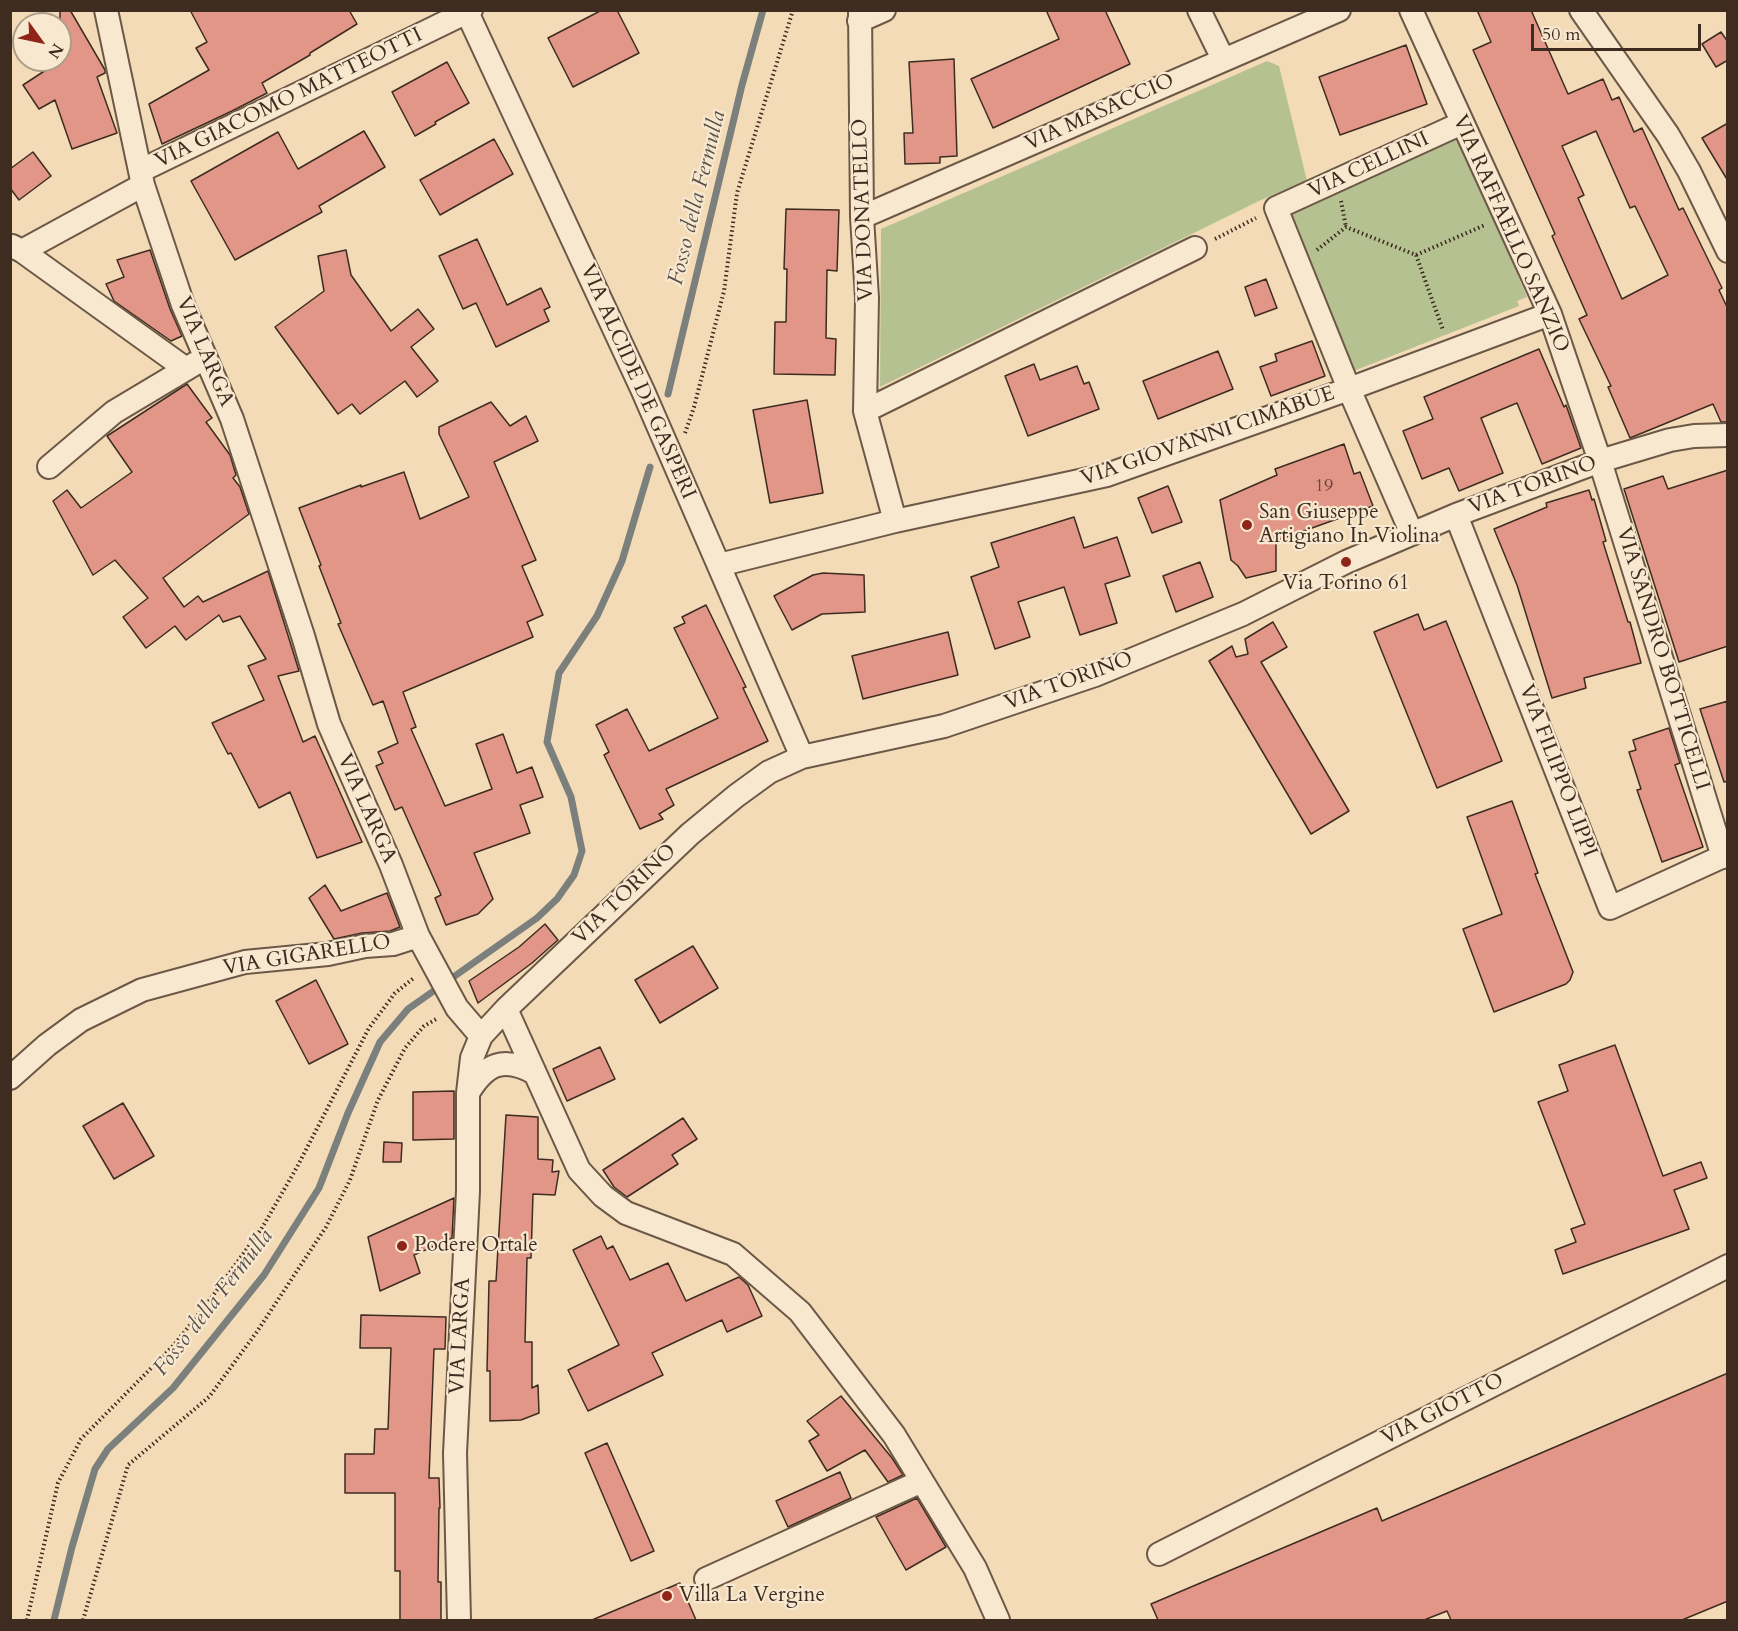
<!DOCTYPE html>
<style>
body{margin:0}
#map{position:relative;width:1738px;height:1631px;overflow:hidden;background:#f4dbb7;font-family:Cardo,serif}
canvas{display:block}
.frame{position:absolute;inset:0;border:12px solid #3e2c21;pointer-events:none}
.north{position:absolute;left:12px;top:12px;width:60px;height:60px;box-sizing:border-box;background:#f8e8d0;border:2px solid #ae9d8a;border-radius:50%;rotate:123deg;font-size:16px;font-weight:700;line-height:24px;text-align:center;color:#3e2c21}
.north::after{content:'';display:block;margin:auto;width:21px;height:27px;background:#8f2418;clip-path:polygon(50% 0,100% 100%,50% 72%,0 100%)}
.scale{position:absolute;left:1531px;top:24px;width:170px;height:27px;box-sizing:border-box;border:3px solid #3e2c21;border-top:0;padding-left:8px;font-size:18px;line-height:21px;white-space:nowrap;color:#3e2c21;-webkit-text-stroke:4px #f8e8d0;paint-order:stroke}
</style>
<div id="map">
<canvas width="1738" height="1631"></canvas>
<div class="frame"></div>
<div class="north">N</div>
<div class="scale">50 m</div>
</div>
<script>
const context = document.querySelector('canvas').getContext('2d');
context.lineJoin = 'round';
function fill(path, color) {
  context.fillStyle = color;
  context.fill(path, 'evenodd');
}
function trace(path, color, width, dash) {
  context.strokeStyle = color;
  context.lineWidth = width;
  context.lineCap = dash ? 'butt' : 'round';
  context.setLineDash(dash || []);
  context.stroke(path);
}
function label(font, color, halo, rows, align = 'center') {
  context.font = font + ' Cardo,serif';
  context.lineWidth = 4.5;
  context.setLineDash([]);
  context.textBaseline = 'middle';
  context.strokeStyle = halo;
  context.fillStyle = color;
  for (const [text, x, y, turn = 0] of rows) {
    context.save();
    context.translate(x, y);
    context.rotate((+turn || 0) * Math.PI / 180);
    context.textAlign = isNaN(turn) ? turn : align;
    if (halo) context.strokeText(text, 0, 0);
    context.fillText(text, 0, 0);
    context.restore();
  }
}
fill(new Path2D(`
 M1267 61 1279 66 1307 181 1261 200 880 387 881 229Z
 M1458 135 1527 297 1517 301 1519 306 1351 372 1284 210Z`), '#b6c192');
trace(new Path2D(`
 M668 394 742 85 763 10
 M54 1620 72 1547 95 1469 108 1449 173 1388 264 1275 319 1188 348 1113 380 1042 408 1009 537 918 557 899 574 875 582 851 571 797 547 742 559 673 597 616 622 561 650 467`), '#7b807d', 7);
const building = new Path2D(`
 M60 10H70L105 70V73L97 77 117 133 72 149 55 100 39 109 23 85 49 68 44 60H60Z
 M190 10H349L357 24 310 53V55L262 83 267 93 232 111 162 144 149 104 209 70 196 48 207 42Z
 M602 10H617L639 53 573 87 548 38Z
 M1046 10H1105L1130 64 993 128 971 79 1059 39Z
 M1477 10H1531L1568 94 1603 79 1612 100 1619 97 1634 132 1642 128 1679 210 1683 208 1722 288 1719 290 1728 309V422H1721L1713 404 1630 438 1608 387 1611 386 1579 319 1587 315 1552 236 1555 234 1473 50 1491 42ZM1596 131 1630 208 1635 206 1668 275 1622 299 1578 198 1584 195 1562 146Z
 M1721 32 1728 42V60L1716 67 1702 44Z
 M1406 45 1427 104 1340 135 1319 77Z
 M954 59 957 156 940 157V163L905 164 904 133H913L909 62Z
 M447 62 469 103 435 122 436 124 415 136 392 92Z
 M1728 123V181L1702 138Z
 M364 131 385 167 319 206 322 212 235 260 191 181 278 132 298 169Z
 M494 139 513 174 440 215 420 180Z
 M33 152 51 176 19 200 10 188V169Z
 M786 209 839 210 837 271 827 270 826 338 836 339 835 375 774 374 775 322H786L787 269H784Z
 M477 239 507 305 541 288 550 307 544 310 549 321 496 347 476 303 463 309 439 256Z
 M150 250 170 309 182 336 171 341 114 301 106 284 124 277 117 260Z
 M346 250 351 275 391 331 418 309 434 329 411 347 438 381 417 397 405 381 360 414 352 404 338 414 275 327 324 291 318 256Z
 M1266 279 1277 308 1255 316 1245 287Z
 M1312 341 1325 376 1271 396 1260 367 1277 361 1275 354Z
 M1539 349 1564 407 1566 405 1581 448 1542 464 1517 403 1481 418 1503 473 1459 491 1449 468 1422 479 1403 431 1433 419 1424 397Z
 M1218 351 1233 389 1158 419 1143 381Z
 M1034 364 1040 380 1077 366 1084 384 1089 382 1099 409 1028 436 1005 376Z
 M187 384 212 418 206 422 230 455 236 475 233 478 240 487 249 514 163 578 184 607 198 596 203 602 268 571 299 671 278 676 303 742 315 736 362 842 317 858 290 792 259 808 231 753 228 754 212 723 264 700 248 666 266 659 240 616 223 622 219 615 186 640 175 626 146 648 123 617 148 598 115 560 93 575 53 501 67 490 81 508 132 472 107 436Z
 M807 400 823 493 770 503 753 410Z
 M491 402 510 426 526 416 538 441 494 462 536 560 522 566 543 615 527 622 533 637 403 692 416 727 411 729 445 806 492 789 476 744 503 734 517 773 532 767 543 797 520 805 530 833 474 853 493 899 478 914 446 925 435 898 441 895 402 807 395 810 376 766 383 763 378 752 398 743 383 701 373 705 338 624 341 623 319 566 321 565 299 508 361 485V487L404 472 420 519 469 497 439 434V427Z
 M1344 444 1354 474 1360 472 1373 506 1276 541V571L1246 578 1238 566 1231 560 1220 500 1277 475 1275 469Z
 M1728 470V646L1679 662 1624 489 1663 476 1668 489Z
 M1168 486 1182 522 1152 533 1138 498Z
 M1589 490 1592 500 1594 499 1606 541 1603 542 1628 622H1630L1641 663 1584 678 1586 688 1552 698 1517 585 1494 529 1547 507 1546 503Z
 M1074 517 1084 548 1117 537 1130 576 1105 584 1117 623 1080 635 1064 587 1018 602 1030 637 995 649 971 577 999 567 991 543Z
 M1200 562 1213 597 1176 612 1163 576Z
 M823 573 864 575 865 612 822 614 792 630 774 596 813 575Z
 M706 605 746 687 743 688 768 741 666 789 674 805 659 814 663 819 640 829 604 755 609 752 596 725 627 709 649 751 718 718 674 628 685 623 682 617Z
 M1418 614 1424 630 1446 621 1502 761 1437 788 1374 632Z
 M1273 622 1287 647 1261 662 1349 811 1311 834 1209 661 1232 646 1236 657 1248 654 1245 639Z
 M948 632 958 675 863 699 852 656Z
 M1728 701V781L1724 782 1700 709Z
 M1669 728 1680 763 1675 765 1703 847 1662 862 1637 790 1641 789 1629 752 1636 750 1633 740Z
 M1512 801 1538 873 1535 874 1573 972 1570 980 1566 984 1494 1012 1463 929 1502 914 1467 817Z
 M325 885 341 911 387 893 400 927 390 931 362 933 334 939 309 898Z
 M545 924 558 940 532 963 478 1003 469 981 519 947Z
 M693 946 718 988 660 1023 635 980Z
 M316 980 348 1044 309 1064 276 1001Z
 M1615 1045 1663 1176 1701 1162 1707 1178 1674 1190 1689 1229 1563 1274 1555 1250 1576 1242 1571 1229 1585 1224 1538 1102 1568 1091 1559 1065Z
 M600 1047 615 1079 567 1101 553 1069Z
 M454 1091V1139L413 1140V1092Z
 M123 1103 154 1156 114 1179 83 1126Z
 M506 1115 538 1117V1159L553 1160 552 1172 559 1171 555 1195 533 1194 531 1258H527L525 1342H532V1388L538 1385 539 1413 521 1420 490 1421V1371H487L489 1281H496Z
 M683 1118 697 1139 672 1155 678 1164 627 1197 614 1187 603 1170Z
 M384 1142 402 1143 401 1162H383Z
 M454 1198 452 1238 414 1255 420 1273 380 1291 368 1237Z
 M601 1236 607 1249 613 1246 630 1280 668 1263 686 1301 739 1277 748 1285 762 1316 727 1332 722 1320 652 1353 663 1375 588 1411 568 1370 619 1345 573 1250Z
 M361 1315 446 1317 445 1349H434L429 1478H439L440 1508H439L438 1582H441V1620H400V1571H395V1493H345V1454H374L375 1429H388L391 1348H360Z
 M1728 1373V1601L1682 1620H1451L1447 1611 1424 1620H1158L1151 1604 1377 1508 1382 1521Z
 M841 1396 892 1458 903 1475 888 1482 865 1450 827 1471 809 1441 819 1435 807 1421Z
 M607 1443 654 1551 631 1561 585 1453Z
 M840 1472 851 1498 788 1527 776 1501Z
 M917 1498 946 1547 906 1570 876 1517Z
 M680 1583 696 1620H592Z`);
fill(building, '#e19687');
trace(building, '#3e2c21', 1.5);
const minor = new Path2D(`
 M106 10 143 185 183 305 232 419 303 636 329 724 391 865 418 936 457 1008 481 1036
 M466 10 643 391 802 757
 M860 10 862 217 867 298 865 411 895 521
 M1199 10 1223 59
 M1411 10 1550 314 1600 461 1723 857
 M1581 10 1668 135 1689 171 1728 251
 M859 21 884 10
 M140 171 471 10
 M862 217 1339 10
 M12 246 22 251 143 185
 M22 251 186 369
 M865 411 1195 248
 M49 467 114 412 196 363
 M1456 515 1610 908 1728 854
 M1412 534 1349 389 1276 208 1462 123
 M719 565 895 521 1107 475 1349 389 1550 314
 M506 1009 579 1170 603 1196 626 1213 733 1254 800 1312 894 1435 975 1568 998 1620
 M10 1078 47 1045 81 1020 142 990 245 962 328 954 365 946 393 944 418 936
 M468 1093C486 1063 504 1056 535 1073
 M1159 1554 1728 1266
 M706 1579 922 1481
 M459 1620 455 1453 468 1191V1093L472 1058 481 1036 506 1009 690 834 736 796 769 772 802 757 944 726 1095 675 1243 614 1346 562 1456 515 1600 461 1670 440 1694 436 1728 435`);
trace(minor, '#6c5846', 26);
trace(new Path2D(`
 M1341 201 1346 227
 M1215 239 1256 218
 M1317 250 1346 227 1416 255 1485 225
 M1416 255 1443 330
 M685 433 694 407 724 291 737 193 793 10
 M27 1620 58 1483 81 1439 174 1345 209 1301 262 1228 297 1167 369 1028 395 993 415 977
 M83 1620 128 1465 209 1397 256 1333 326 1227 350 1180 378 1100 405 1048 424 1026 438 1018`), '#3e2c21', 4, [1.5, 3]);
trace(minor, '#f8e8d0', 22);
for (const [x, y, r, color] of [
 [1247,525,6,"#8f2418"],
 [1346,562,6,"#8f2418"],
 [402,1246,6,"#8f2418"],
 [667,1596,6,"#8f2418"]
]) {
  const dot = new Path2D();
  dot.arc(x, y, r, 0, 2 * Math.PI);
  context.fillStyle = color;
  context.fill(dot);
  trace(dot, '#f8e8d0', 2);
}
label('18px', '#67463a', null, [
 ["19",1324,487]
]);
label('21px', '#3e2c21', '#f8e8d0', [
 ["VIA GIACOMO MATTEOTTI",289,99,-26],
 ["VIA MASACCIO",1100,113,-24],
 ["VIA CELLINI",1369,166,-25],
 ["VIA DONATELLO",864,210,-92],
 ["VIA RAFFAELLO SANZIO",1510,234,66],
 ["VIA LARGA",204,352,67],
 ["VIA ALCIDE DE GASPERI",637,382,66],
 ["VIA GIOVANNI CIMABUE",1208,437,-19],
 ["VIA TORINO",1533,486,-20],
 ["VIA SANDRO BOTTICELLI",1662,659,73],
 ["VIA TORINO",1069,682,-20],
 ["VIA FILIPPO LIPPI",1557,771,69],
 ["VIA LARGA",366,809,66],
 ["VIA TORINO",625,895,-44],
 ["VIA GIGARELLO",307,956,-9],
 ["VIA LARGA",461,1336,-87],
 ["VIA GIOTTO",1443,1410,-27]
]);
label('21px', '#3e2c21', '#f8e8d0', [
 ["San Giuseppe",1259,513],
 ["Artigiano In Violina",1259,537],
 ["Via Torino 61",1346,584,"center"],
 ["Podere Ortale",414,1246],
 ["Villa La Vergine",679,1596]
], 'left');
label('italic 22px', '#574f48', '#f8e8d0', [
 ["Fosso della Fermulla",698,198,-76],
 ["Fosso della Fermulla",214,1303,-52]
]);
</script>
